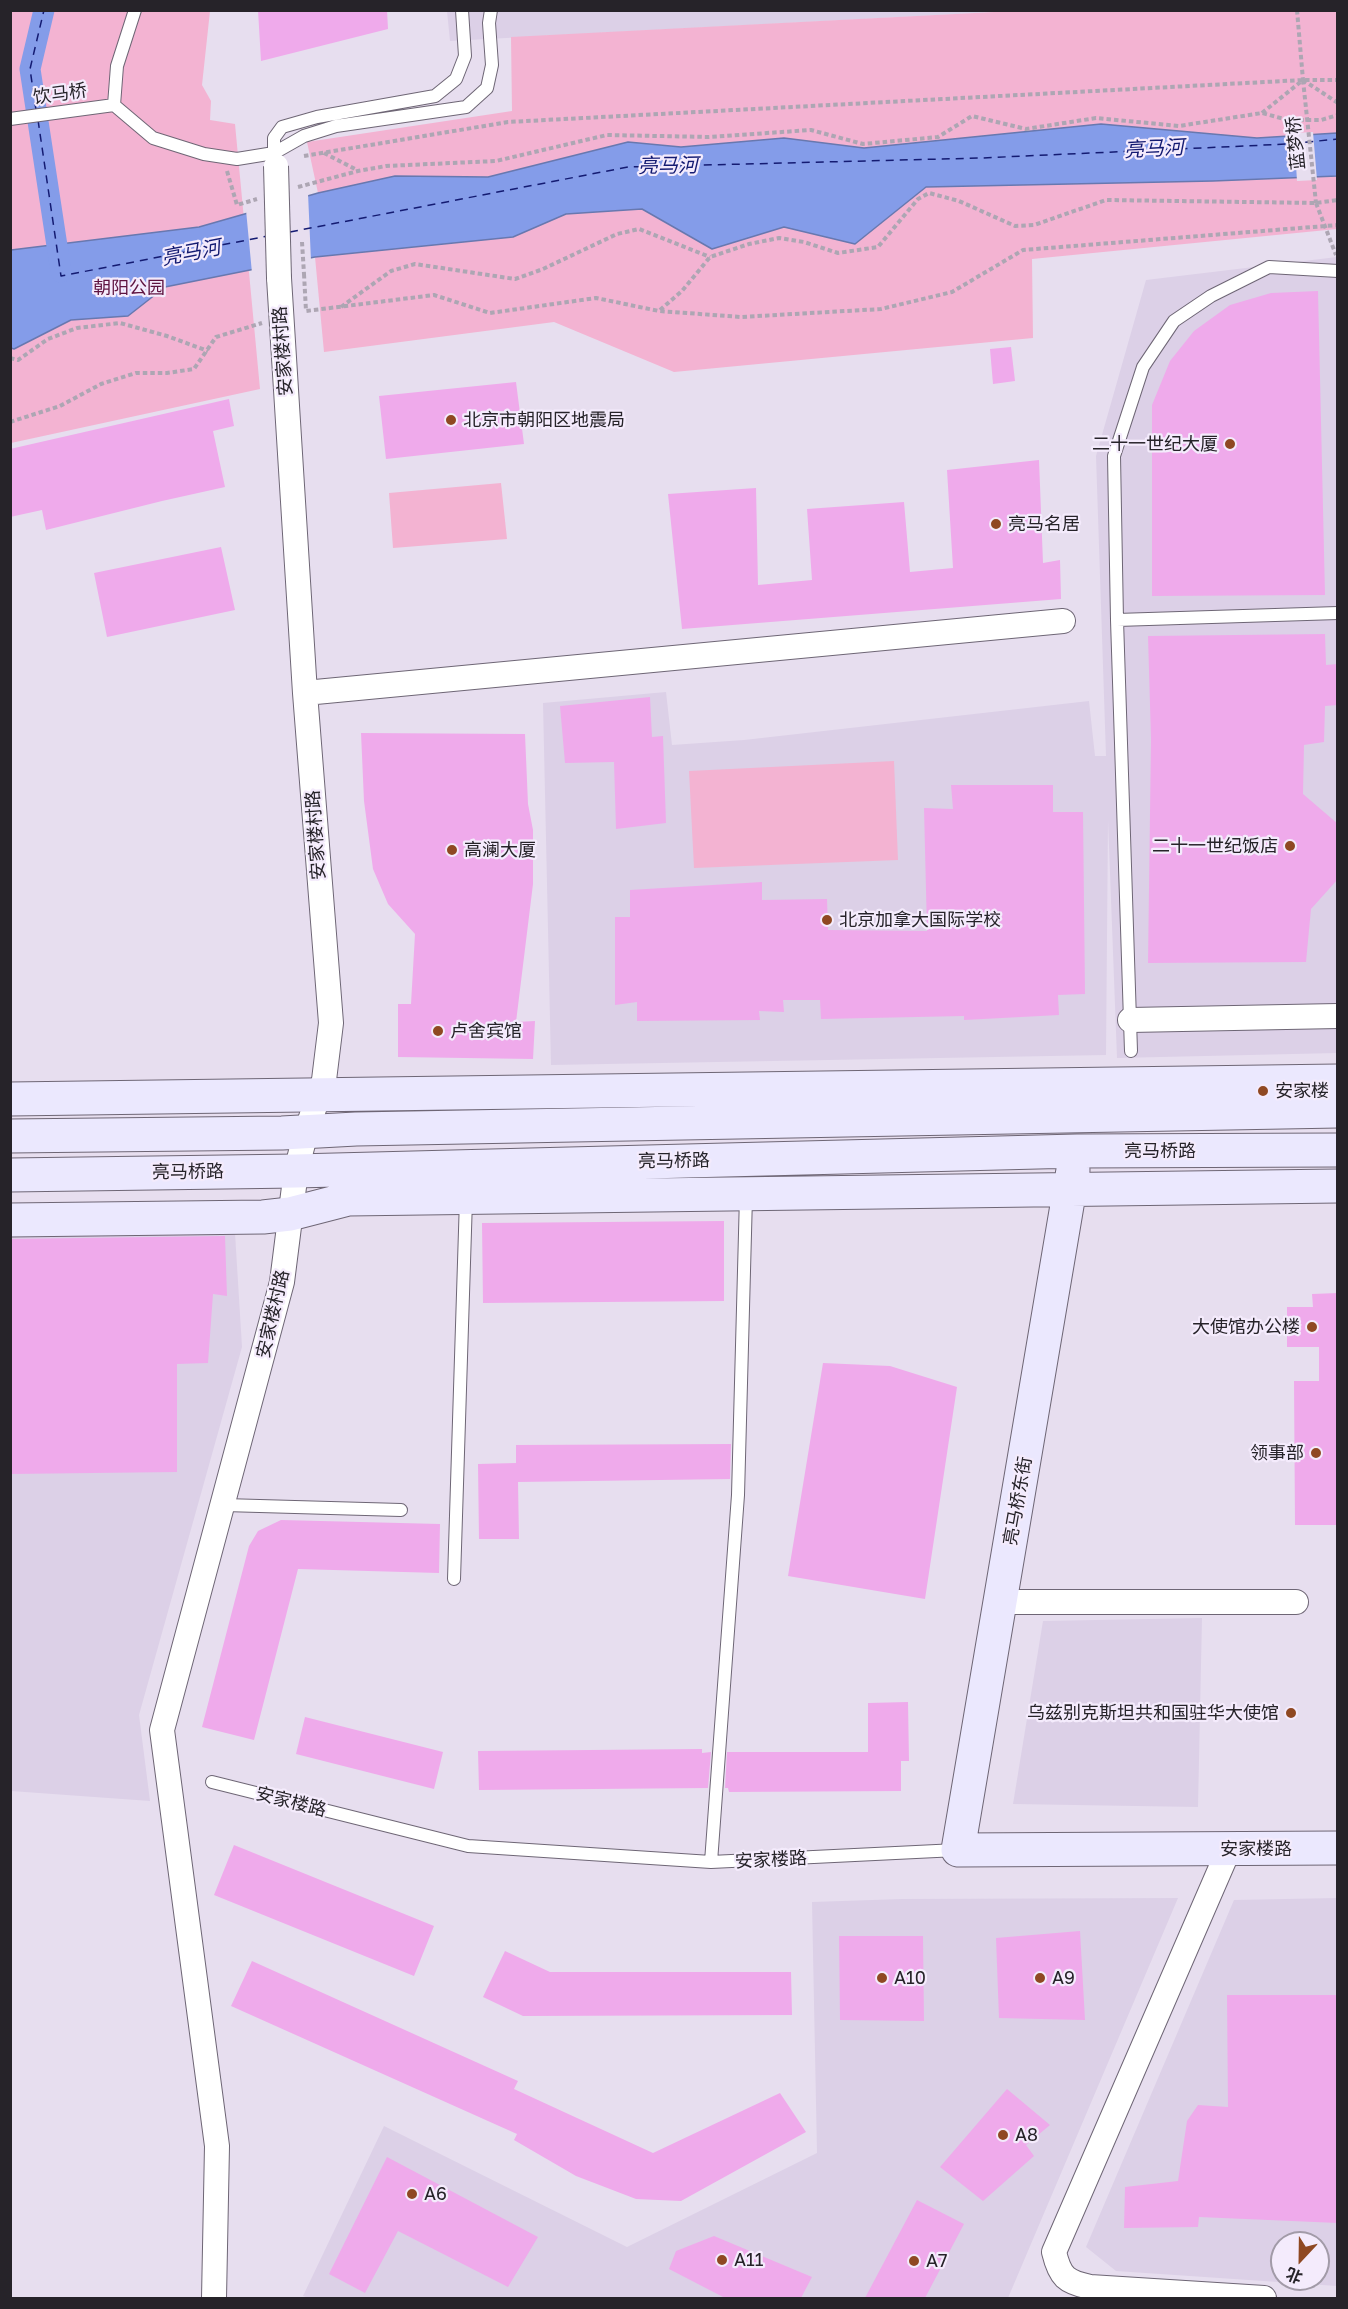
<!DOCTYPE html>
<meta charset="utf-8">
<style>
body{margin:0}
#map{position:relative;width:1348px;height:2309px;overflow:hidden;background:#e7deef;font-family:"Golos Text","Noto Sans SC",sans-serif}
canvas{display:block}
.frame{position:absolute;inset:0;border:12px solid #262329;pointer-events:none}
.north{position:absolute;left:1270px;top:2231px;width:60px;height:60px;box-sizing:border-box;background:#f4ebfc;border:2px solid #a29ba8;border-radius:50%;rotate:202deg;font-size:16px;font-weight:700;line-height:24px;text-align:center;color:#262329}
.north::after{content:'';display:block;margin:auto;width:21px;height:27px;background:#8f4822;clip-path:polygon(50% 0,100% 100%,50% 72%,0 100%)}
</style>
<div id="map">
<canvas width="1348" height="2309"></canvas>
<div class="frame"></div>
<div class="north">北</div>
</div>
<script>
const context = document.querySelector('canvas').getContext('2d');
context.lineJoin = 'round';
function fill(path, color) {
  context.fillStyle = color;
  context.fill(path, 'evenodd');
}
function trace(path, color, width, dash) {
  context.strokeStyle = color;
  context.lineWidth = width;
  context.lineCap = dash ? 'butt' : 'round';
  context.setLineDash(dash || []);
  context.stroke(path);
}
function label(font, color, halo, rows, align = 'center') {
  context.font = font + ' "Golos Text","Noto Sans SC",sans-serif';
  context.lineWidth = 4.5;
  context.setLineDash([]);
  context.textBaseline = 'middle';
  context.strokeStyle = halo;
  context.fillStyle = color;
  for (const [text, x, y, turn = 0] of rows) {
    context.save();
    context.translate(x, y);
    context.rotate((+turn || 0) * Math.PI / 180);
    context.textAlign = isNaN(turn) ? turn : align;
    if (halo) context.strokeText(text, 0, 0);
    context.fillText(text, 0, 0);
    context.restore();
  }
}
fill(new Path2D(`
 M447 11H1013L450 41Z
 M1337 257V1053L1117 1058 1108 820 1106 1055 551 1065 543 703 666 692 672 745 744 740 1089 701 1095 756H1106L1096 456 1146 280Z
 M10 1231 235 1233 242 1347 139 1715 150 1801 11 1791Z
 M1202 1618 1198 1807 1013 1804 1043 1621Z
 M1178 1898 1008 2298H309L303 2296 384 2126 627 2247 817 2153 812 1902 902 1899Z
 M1337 1898V2286L1116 2271 1086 2247 1234 1900ZM1282 2243H1318V2279H1282Z`), '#dcd0e7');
fill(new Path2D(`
 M10 11H210L202 85 211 101 210 120 235 124 260 389 11 443Z
 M1013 11H1337V133L1257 138 1101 124 864 148 784 138 681 147 628 142 488 177 395 176 318 193 307 142 512 111 511 37Z
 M1337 176V229L1032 259 1033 338 674 372 554 322 324 352 315 257 513 237 566 214 642 209 712 249 784 227 855 244 926 187 1213 181Z
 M501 483 507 539 393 548 389 493Z
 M894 761 898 860 694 868 689 771Z`), '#f3b3d2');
const water = new Path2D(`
 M1101 124 1257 138 1337 133V176L1213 181 926 187 855 244 784 227 712 249 642 209 566 214 513 237 315 257 165 287 128 316 71 320 14 349 11 348V250L199 227 318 193 395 176 488 177 628 142 681 147 784 138 864 148Z`);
fill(water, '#849ce9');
trace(water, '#6878af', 1.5);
fill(new Path2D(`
 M1313 132 1317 180 1297 181 1294 133Z
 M308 193 311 261 252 273 246 210Z`), '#e7deef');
trace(new Path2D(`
 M44 10 30 69 61 272`), '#849ce9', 21);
trace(new Path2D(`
 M36 110 30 69 44 10
 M38 120 61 276 268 236
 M290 232 628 167 981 158 1288 144 1338 139`), '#141b72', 1.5, [8, 6]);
fill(new Path2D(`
 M258 10H387L388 29 261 61Z
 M1318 291 1325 595 1152 596V405L1170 361 1194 331 1230 305 1271 293Z
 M1011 347 1015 381 993 384 990 349Z
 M516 382 524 444 386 459 379 396Z
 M229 399 234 426 213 431 225 487 162 501 46 530 42 510 10 517V449Z
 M1039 460 1043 563 1060 560 1061 599 682 629 668 494 756 488 758 585 812 580 807 509 904 502 910 572 953 568 947 470Z
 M221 547 235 610 107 637 94 573Z
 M1325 634 1326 665 1338 664V705L1325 706 1324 742 1304 745 1303 794 1338 824V879L1311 909 1306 962 1148 963 1151 739 1148 636Z
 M650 697 652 737 663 736 666 823 616 829 614 762 565 763 560 706Z
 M361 733 525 734 528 804 533 830V884L516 1022 535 1021 533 1059 398 1057V1004H411L415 934 388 904 373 869 364 801Z
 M951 785H1053V812H1083L1085 994 1058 995 1059 1015 964 1020V1016L821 1019 820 1000H783L784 1012 759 1011 760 1020 637 1021V1002L615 1005V917H630V890L762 882V900L827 899 828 930 927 931 924 808 953 809Z
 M724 1221V1301L483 1303 482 1223Z
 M225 1236 227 1296 213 1294 208 1363 177 1364V1472L10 1474V1239Z
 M1338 1293V1525H1295L1294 1381H1319V1347H1287V1307H1313L1312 1294Z
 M823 1363 890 1366 957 1387 925 1599 788 1576Z
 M731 1444 730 1479 518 1482 519 1539H479L478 1464 516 1463V1445Z
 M281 1520 440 1524 439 1573 298 1569 254 1740 202 1727 249 1546 258 1531Z
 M908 1702 909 1761H901V1791L729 1792 728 1788H725L727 1752H868V1703Z
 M305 1717 443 1752 434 1789 296 1754Z
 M702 1749V1753L711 1752 708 1788 479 1790 478 1751Z
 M234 1845 434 1926 414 1976 214 1895Z
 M1080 1931 1085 2020 999 2018 996 1938Z
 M839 1936H923L924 2021 840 2020Z
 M505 1951 550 1972H791L792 2015 523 2016 483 1997Z
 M252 1961 518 2081 514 2089 653 2153 780 2093 806 2132 681 2201 636 2199 576 2176 514 2140 517 2134 231 2006Z
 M1227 1995H1338V2223L1199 2217 1198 2227 1124 2228 1125 2187 1178 2181 1187 2121 1198 2105 1228 2107Z
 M1007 2089 1050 2125 1026 2145 1034 2156 983 2201 940 2167Z
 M387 2157 538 2237 508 2287 398 2231 365 2293 329 2274Z
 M917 2200 964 2224 925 2298H865Z
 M714 2236 812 2277 801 2298H725L669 2269 676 2251Z`), '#efaaeb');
const lane = new Path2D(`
 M135 10 117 66 114 105 153 138 204 154 237 159 274 153 304 136 336 126 466 107 487 88 492 65 489 23 491 10
 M10 119 114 105
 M274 153V138L282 127 317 117 435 96 456 79 465 56 462 10
 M1338 271 1269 267 1211 296 1174 321 1143 367 1114 456 1117 620 1338 613
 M1117 620 1131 1051
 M224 1505 401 1510
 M454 1579 466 1199
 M212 1782 468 1846 711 1862 957 1850
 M711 1862 738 1495 746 1196`);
const street = new Path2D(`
 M305 693 1063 621
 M1130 1020 1338 1016
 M1001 1602H1296
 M1229 1849 1054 2252C1060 2277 1066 2282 1090 2287L1264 2298
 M214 2298 217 2146 162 1730 282 1282 296 1171 306 1132 324 1080 331 1023 305 693 279 278`);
const secondary = new Path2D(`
 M10 1099 1338 1081
 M10 1136 282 1133 356 1129 1338 1111
 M1073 1170 958 1850 1338 1848
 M10 1175 296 1171 1077 1151 1338 1150
 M10 1220 263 1217 290 1214 348 1199 1338 1186`);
trace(lane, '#6e6675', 14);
trace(street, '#6e6675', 26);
trace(secondary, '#6e6675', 35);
trace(new Path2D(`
 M1297 10 1303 80
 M1262 113 1303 80 1338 103
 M324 153 357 170
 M304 156 508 122 1303 80H1338
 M227 171 237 205 257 199
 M298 187 358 171 386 166 496 161 607 135 709 137 811 130 863 144 938 137 972 116 1026 129 1096 118 1179 126 1262 113 1288 120H1321L1338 115
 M1316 203 1336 255
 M304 274 306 311 434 295 490 313 596 298 659 311 741 317 881 309 952 292 1023 250 1338 225
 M341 307 391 271 415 264 515 279 543 269 617 234 639 229 710 257
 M660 310 682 291 710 257 749 244 779 238 804 242 838 253 878 247 918 199 929 193 959 201 1015 226 1034 225 1106 200 1316 203 1338 200
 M10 358 18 360 48 339 77 328 120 323 167 336 208 351
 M10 422 60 406 101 384 136 373H167L194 369 216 337 262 323`), '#ada6b3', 4, [4.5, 3]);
trace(lane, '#fff', 12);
trace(street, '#fff', 24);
trace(secondary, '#ebe8fe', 33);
const streetBridge = new Path2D(`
 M276 166 279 278`);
trace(streetBridge, '#6e6675', 26, []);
trace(new Path2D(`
 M1303 80 1316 203
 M302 242 304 274`), '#ada6b3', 4, [4.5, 3]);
trace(streetBridge, '#fff', 24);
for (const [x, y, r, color] of [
 [451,420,6,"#8f4822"],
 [1230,444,6,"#8f4822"],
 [996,524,6,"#8f4822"],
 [1290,846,6,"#8f4822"],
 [452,850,6,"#8f4822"],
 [827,920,6,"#8f4822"],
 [438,1031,6,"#8f4822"],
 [1263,1091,6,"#8f4822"],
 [1312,1327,6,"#8f4822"],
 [1316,1453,6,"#8f4822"],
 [1291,1713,6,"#8f4822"],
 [882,1978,6,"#8f4822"],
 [1040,1978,6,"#8f4822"],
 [1003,2135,6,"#8f4822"],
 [412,2194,6,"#8f4822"],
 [722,2260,6,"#8f4822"],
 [914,2261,6,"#8f4822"]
]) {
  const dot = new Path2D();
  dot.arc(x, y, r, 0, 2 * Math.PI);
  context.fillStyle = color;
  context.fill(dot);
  trace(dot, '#f4ebfc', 2);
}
label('18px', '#262329', '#f4ebfc', [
 ["饮马桥",60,94,-8],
 ["蓝梦桥",1296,143,-96],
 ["安家楼村路",283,351,-94],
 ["安家楼村路",316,835,-94],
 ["亮马桥路",1160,1151],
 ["亮马桥路",674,1161,-1],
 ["亮马桥路",188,1172,-1],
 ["安家楼村路",273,1314,-77],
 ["亮马桥东街",1018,1501,-80],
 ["安家楼路",291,1802,14],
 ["安家楼路",1256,1849],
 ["安家楼路",771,1860,-3]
]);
label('18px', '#5e1340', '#f4ebfc', [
 ["朝阳公园",129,288]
]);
label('18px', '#262329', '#f4ebfc', [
 ["北京市朝阳区地震局",463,420],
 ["二十一世纪大厦",1218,444,"right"],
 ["亮马名居",1008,524],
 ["二十一世纪饭店",1278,846,"right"],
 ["高澜大厦",464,850],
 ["北京加拿大国际学校",839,920],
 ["卢舍宾馆",450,1031],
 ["安家楼",1275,1091],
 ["大使馆办公楼",1300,1327,"right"],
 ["领事部",1304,1453,"right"],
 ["乌兹别克斯坦共和国驻华大使馆",1279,1713,"right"],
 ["A10",894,1978],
 ["A9",1052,1978],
 ["A8",1015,2135],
 ["A6",424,2194],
 ["A11",734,2260],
 ["A7",926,2261]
], 'left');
label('italic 20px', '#141b72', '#f4ebfc', [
 ["亮马河",1154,149,-3],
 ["亮马河",668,166,-1],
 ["亮马河",191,253,-11]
]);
</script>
